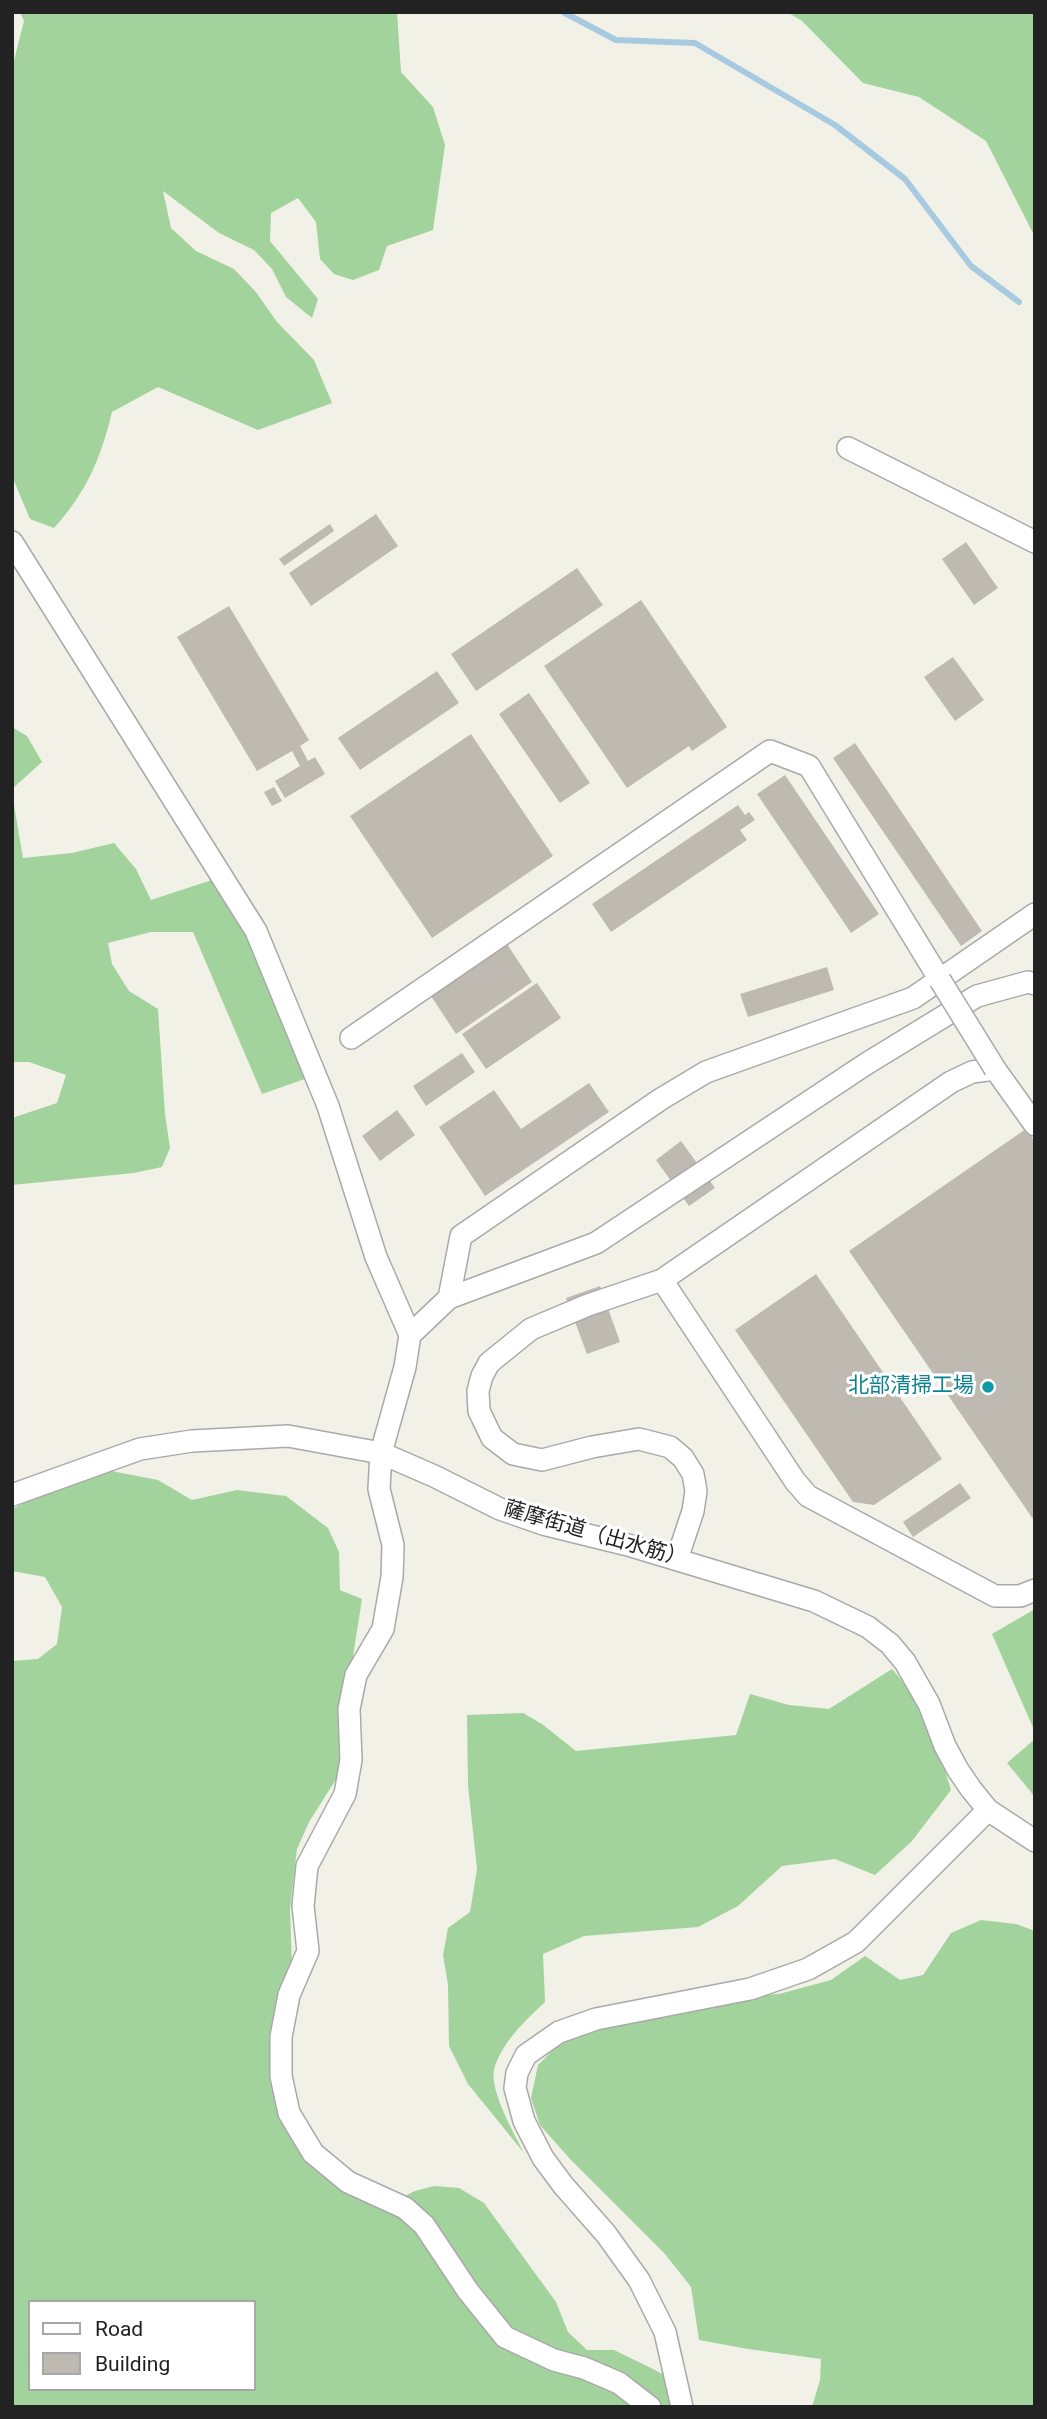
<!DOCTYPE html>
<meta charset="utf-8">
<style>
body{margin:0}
#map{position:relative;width:1047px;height:2419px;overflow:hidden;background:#f2f1e8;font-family:Roboto,sans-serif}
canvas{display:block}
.frame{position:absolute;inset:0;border:14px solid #222;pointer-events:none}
.legend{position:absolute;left:28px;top:2300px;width:228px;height:91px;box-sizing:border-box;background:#fff;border:2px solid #a7a7a7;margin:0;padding:9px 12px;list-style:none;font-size:21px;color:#222}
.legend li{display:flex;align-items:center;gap:14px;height:35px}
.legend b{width:35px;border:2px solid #a7a7a7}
</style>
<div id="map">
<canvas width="1047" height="2419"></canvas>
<div class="frame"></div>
<ul class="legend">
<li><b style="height:9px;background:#fff"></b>Road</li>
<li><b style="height:19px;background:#bfbab1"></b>Building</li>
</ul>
</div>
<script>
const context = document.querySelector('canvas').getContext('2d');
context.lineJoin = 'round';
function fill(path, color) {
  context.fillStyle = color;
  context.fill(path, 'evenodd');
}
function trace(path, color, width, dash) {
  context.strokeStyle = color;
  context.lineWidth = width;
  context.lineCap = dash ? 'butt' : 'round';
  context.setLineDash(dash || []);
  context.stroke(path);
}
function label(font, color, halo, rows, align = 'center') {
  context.font = font + ' Roboto,"Noto Sans JP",sans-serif';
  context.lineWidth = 6;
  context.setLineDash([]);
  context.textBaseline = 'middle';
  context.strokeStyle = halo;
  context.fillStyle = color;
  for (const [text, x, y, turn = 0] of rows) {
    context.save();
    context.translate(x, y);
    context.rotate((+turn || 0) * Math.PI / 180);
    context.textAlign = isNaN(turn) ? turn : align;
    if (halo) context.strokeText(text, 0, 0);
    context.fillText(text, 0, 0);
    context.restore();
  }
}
fill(new Path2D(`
 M20 12H397L401 72 433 107 445 145 433 230 387 246 379 270 353 280 334 274 320 259 316 222 298 198 271 213 270 241 318 299 312 318 286 297 272 269 254 250 219 233 163 191 171 228 196 251 234 269 256 292 277 322 314 360 332 403 258 430 158 387 112 412C101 458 86 493 54 528L30 519 12 476 13 64 24 21Z
 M787 12H1035V237L986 141 919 97 863 83 802 21Z
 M12 727 27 736 42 762 12 789Z
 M12 793 23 858 72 853 114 843 136 869 151 900 233 873 279 989 322 1073 262 1094 193 932H151L108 943 112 964 129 991 158 1009 165 1114 170 1148 162 1167 134 1173 12 1185V1118L57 1103 66 1075 29 1062H12Z
 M96 1468 158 1480 192 1500 237 1490 286 1496 328 1528 339 1552 340 1590 362 1599 346 1701 340 1773 309 1822 297 1849 290 1909 292 1967 271 2037 295 2143 383 2207 415 2191 434 2186 459 2188 484 2203 556 2302 568 2332 587 2350H614L651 2368 679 2383 690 2407H12V1661L38 1659 57 1644 62 1607 45 1577 12 1571V1509ZM30 2302H254V2389H30Z
 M1035 1609V1732L992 1634Z
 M892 1669C924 1704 938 1745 951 1790L912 1841 875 1875 835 1859 782 1866 738 1906 698 1927 584 1936 543 1954 545 2002C526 2020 504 2040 495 2066 487 2087 514 2133 524 2153L468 2084 449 2046 448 1985 443 1955 448 1928 470 1912 477 1869 468 1785 467 1715 523 1713 542 1724 576 1751 736 1735 750 1694 789 1705 829 1709Z
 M1035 1739V1797L1007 1763Z
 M981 1920 1016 1924 1035 1931V2407H812L820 2380 821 2359 748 2349 699 2340 691 2287 665 2254 570 2159 540 2125 531 2098 538 2065 553 2050 630 2001 779 1994 831 1980 865 1956 900 1980 923 1975 951 1933Z`), '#a2d39c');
trace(new Path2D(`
 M563 12 616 40 695 43 835 125 905 179 971 266 1019 302`), '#a7cae1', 6);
fill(new Path2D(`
 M376 514 398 546 311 606 289 573Z
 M330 524 334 531 284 566 279 559Z
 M966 542 998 588 974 605 942 559Z
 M577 568 603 605 476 691 451 654Z
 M641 600 727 727 692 751 689 746 627 788 544 666Z
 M229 606 309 740 300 746 308 761 315 757 325 774 285 798 275 781 300 766 292 751 257 771 177 637Z
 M953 657 984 700 955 721 924 677Z
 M437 671 459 703 360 770 338 738Z
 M529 693 590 783 560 803 499 714Z
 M471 734 553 856 432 938 350 816Z
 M855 743 982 931 961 946 833 758Z
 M785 775 879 914 851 933 757 794Z
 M274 787 282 801 272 806 264 792Z
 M738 805 745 815 749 812 755 820 740 830 747 840 611 932 592 904Z
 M507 944 532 982 456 1034 431 996Z
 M827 967 834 990 748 1017 740 994Z
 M537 983 561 1018 486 1069 462 1034Z
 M462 1053 475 1072 426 1106 413 1086Z
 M589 1083 609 1112 485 1196 439 1127 494 1090 521 1129Z
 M397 1110 415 1135 380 1161 362 1136Z
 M1026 1129 1035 1142V1522L849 1251Z
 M681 1141 715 1188 689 1206 656 1160Z
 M816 1274 942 1459 874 1505 853 1502 735 1330Z
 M600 1286 620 1342 587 1354 566 1298Z
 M960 1483 971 1498 913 1537 903 1522Z`), '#bfbab1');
const minor = new Path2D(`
 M848 448 1035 542
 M12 542 256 931 328 1106 376 1257 410 1335 405 1367 381 1453 379 1489 393 1545 392 1577 383 1629 356 1675 349 1709 351 1760 345 1794 307 1866 303 1906 308 1951 289 1995 281 2037V2076L289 2113 313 2153 348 2182 405 2208 424 2225 468 2291 505 2337 554 2360 584 2368 619 2383 650 2407
 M351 1038 770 751 809 766 940 980
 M662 1280 795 1481 808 1496 995 1596H1020L1035 1590
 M449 1298 461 1236 661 1099 706 1072 913 998 1035 914
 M410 1335 449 1298 596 1243 866 1064 977 996 1028 982 1035 984
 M12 1495 140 1449 192 1441 288 1436 381 1453 434 1476 500 1509 543 1524 628 1545 814 1601 868 1627 890 1644 905 1662 929 1704 945 1746 958 1770 971 1789 988 1810 1035 1841
 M677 1559 693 1511 696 1491 693 1474 683 1458 670 1447 639 1439 592 1447 542 1460 513 1454 492 1438 479 1411 478 1391 482 1376 489 1363 531 1329 588 1305 662 1280 951 1082 972 1072 995 1069 1035 1125
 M682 2407 665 2332 639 2280 606 2234 563 2185 543 2158 524 2121 515 2088 517 2073 526 2055 559 2032 596 2019 750 1989 808 1969 856 1942 988 1810`);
trace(minor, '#a9a9a9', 24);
trace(minor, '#fff', 21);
const minorBridge = new Path2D(`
 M940 980 995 1069`);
trace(minorBridge, '#a9a9a9', 24, []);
trace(minorBridge, '#fff', 21);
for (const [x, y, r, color] of [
 [988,1387,7,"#0f9aa8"]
]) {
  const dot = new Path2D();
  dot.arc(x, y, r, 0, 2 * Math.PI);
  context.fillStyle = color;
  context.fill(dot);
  trace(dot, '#fff', 2.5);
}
label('21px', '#0d838f', '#fff', [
 ["北部清掃工場",974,1387]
], 'right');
label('21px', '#222', '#fff', [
 ["薩摩街道（出水筋）",595,1535,16]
]);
</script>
